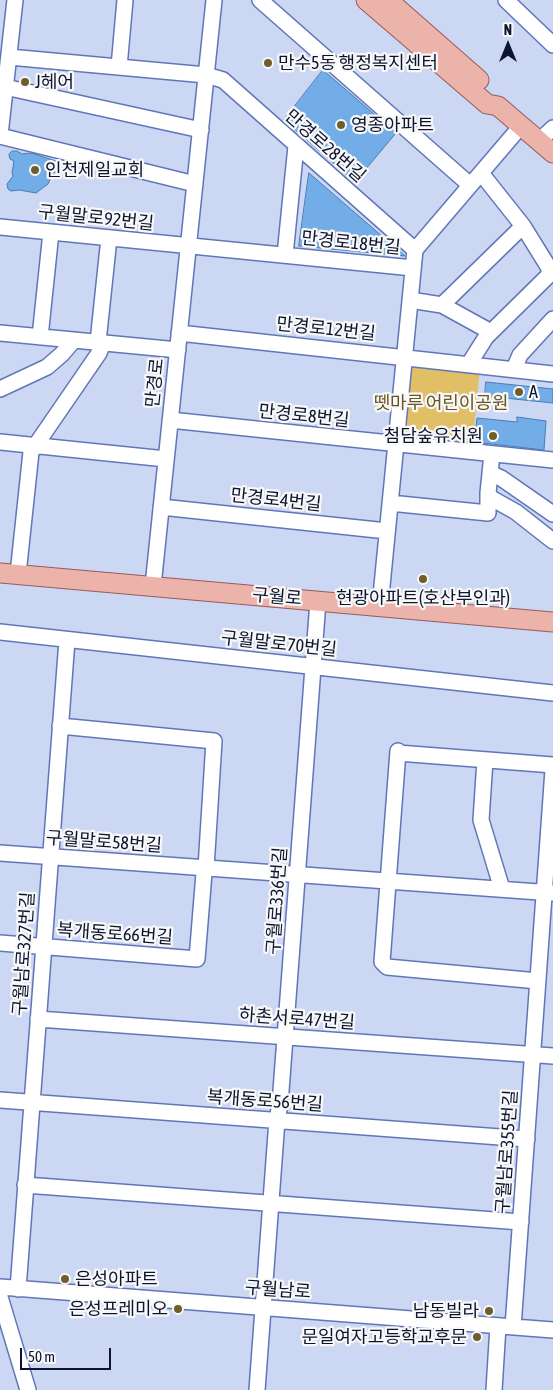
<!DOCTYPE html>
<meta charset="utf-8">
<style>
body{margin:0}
#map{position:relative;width:553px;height:1390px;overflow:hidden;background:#ccd7f4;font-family:"Asap Condensed",sans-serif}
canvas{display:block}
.north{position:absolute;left:483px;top:20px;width:50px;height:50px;-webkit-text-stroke:4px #f8f8f8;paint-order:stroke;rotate:0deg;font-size:14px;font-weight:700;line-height:20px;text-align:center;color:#0c142e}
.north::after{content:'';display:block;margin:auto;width:18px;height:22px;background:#0c142e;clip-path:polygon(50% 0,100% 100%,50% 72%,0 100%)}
.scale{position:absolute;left:20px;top:1348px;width:91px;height:22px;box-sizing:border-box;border:2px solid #0c142e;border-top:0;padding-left:6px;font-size:15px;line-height:18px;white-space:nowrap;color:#0c142e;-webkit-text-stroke:4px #f8f8f8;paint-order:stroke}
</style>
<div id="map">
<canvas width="553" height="1390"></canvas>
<div class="north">N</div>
<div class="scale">50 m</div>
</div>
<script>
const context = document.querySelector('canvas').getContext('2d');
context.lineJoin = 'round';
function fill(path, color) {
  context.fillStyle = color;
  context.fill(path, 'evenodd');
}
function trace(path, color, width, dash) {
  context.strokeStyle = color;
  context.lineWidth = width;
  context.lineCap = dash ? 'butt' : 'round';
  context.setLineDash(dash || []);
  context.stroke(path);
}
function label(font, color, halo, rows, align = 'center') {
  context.font = font + ' "Asap Condensed","Noto Sans KR",sans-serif';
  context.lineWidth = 4.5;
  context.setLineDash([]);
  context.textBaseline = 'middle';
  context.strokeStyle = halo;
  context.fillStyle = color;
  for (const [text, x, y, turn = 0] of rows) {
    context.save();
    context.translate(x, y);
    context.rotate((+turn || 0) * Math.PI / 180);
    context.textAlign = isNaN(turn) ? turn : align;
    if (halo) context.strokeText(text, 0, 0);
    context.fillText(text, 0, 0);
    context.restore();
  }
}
fill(new Path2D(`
 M411 361 480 370 472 447 400 437Z`), '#e0bf67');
const building = new Path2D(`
 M323 70 396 133 355 182 284 120Z
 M12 151H17L22 154 31 153 59 162 56 179 51 177 48 184 36 193 19 190 11 191 8 189 7 184 13 176 12 173 14 161 10 159 9 155Z
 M309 173 405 256 299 246Z
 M486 382 553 389V403L485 396Z
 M517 417 546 421 544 450 474 442 477 418 517 422Z`);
fill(building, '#72ade8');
trace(building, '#447eb6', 1);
const minor = new Path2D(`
 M260 0 470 185
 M506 0 553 45
 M9 57 206 75 223 80 415 250
 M119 67 125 0
 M5 87 201 130
 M0 135 15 0
 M0 136 195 184
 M539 141 553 128
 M0 227 413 268
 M285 255 296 146
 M410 300 442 305 523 226
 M442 305 491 332
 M0 333 178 350
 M179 333 553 374
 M40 337 51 232
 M98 342 109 238
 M469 364 486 337 549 275V268L523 226 481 173
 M514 369 520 355 553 319
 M0 389 47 367 62 354 74 340
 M170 420 553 460
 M0 442 166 459
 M492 454 488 493 491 498 516 512 553 541
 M490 473 501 478 553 514
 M390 503 488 513V493
 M161 507 387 531
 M18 574 31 452 99 353 103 343
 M153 586 214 0
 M380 606 415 250 521 126
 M0 632 553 693
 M398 751 382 962 387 967 538 981
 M398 753 553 765
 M485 760 481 820 502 889
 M0 853 553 893
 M0 943 197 959 204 873 206 868 214 741 60 726
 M38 1019 553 1056
 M0 1100 527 1139
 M25 1185 521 1222
 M0 1287 553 1330
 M18 1289 67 640
 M0 1297 28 1390
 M513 1327 553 770
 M257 1390 277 1120 280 1104 318 601
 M494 1390 498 1326`);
const major = new Path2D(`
 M366 0 487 104 498 106 553 153
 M388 0 479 80
 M0 573 553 622`);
trace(minor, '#6176b9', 18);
trace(major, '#965b5b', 21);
trace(minor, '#fff', 15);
trace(major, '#ecb3ab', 19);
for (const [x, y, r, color] of [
 [268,63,5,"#6f5d2b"],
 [25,82,5,"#6f5d2b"],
 [341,125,5,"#6f5d2b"],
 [35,170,5,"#6f5d2b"],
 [519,392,5,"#6f5d2b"],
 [493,436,5,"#6f5d2b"],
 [423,579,5,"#6f5d2b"],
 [65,1279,5,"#6f5d2b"],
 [178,1309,5,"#6f5d2b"],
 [489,1311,5,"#6f5d2b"],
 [477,1337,5,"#6f5d2b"]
]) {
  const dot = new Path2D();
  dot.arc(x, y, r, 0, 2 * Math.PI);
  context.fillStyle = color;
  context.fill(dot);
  trace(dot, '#f8f8f8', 2);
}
label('18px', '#0c142e', '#f8f8f8', [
 ["만수5동 행정복지센터",278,63],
 ["J헤어",35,82],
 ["영종아파트",351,125],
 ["인천제일교회",45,170],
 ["A",529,392],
 ["첨담숲유치원",483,436,"right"],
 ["현광아파트(호산부인과)",423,598,"center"],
 ["은성아파트",75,1279],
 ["은성프레미오",168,1309,"right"],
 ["남동빌라",479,1311,"right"],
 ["문일여자고등학교후문",467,1337,"right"]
], 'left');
label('18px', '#0c142e', '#f8f8f8', [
 ["만경로28번길",325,146,41],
 ["구월말로92번길",96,218,6],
 ["만경로18번길",351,243,6],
 ["만경로12번길",326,329,6],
 ["만경로",155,383,-84],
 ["만경로8번길",304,416,6],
 ["만경로4번길",276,500,6],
 ["구월로",277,597,5],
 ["구월말로70번길",279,644,6],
 ["구월말로58번길",104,842,4],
 ["구월로336번길",277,901,-86],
 ["복개동로66번길",115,934,4],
 ["구월남로327번길",24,954,-86],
 ["하촌서로47번길",297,1019,4],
 ["복개동로56번길",265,1101,4],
 ["구월남로355번길",507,1152,-86],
 ["구월남로",278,1290,4]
]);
label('18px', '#685521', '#f8f8f8', [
 ["뗏마루 어린이공원",441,403]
]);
</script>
